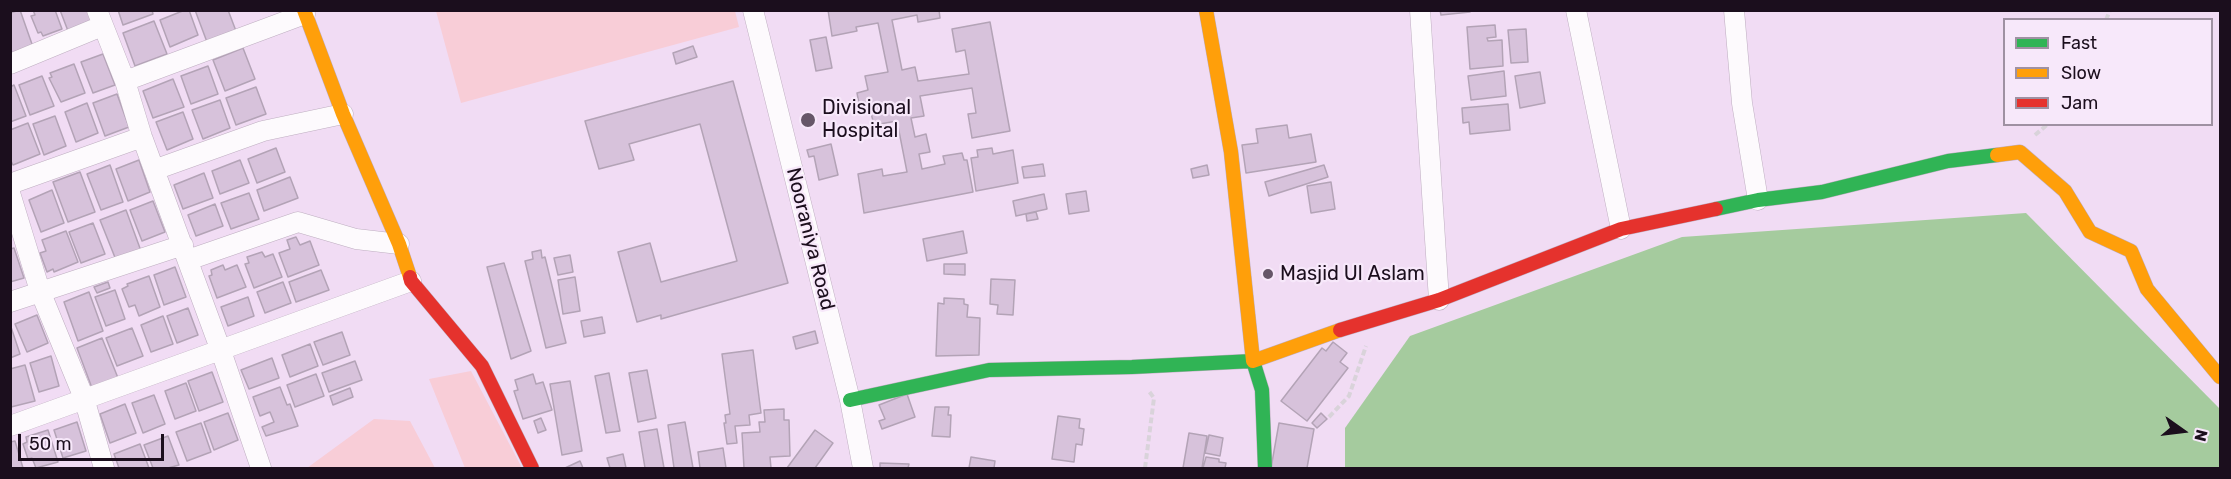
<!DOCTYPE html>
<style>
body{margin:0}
#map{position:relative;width:2231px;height:479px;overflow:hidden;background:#f1dcf4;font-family:Rubik,sans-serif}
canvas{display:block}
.frame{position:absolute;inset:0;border:12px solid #1b0e1d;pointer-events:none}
.legend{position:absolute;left:2003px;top:18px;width:210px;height:108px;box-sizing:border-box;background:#f7e8fa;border:2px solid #9f91a2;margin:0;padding:8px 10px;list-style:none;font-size:18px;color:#1b0e1d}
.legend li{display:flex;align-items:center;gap:12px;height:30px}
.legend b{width:30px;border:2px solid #9f91a2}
.north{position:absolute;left:2153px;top:401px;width:60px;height:60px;-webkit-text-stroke:4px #f7e8fa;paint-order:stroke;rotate:104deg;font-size:16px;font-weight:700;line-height:24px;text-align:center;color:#1b0e1d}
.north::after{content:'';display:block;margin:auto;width:21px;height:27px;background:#1b0e1d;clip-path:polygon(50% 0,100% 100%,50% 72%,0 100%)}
.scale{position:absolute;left:18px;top:434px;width:146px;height:27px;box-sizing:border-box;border:3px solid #1b0e1d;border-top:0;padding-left:8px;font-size:18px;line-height:21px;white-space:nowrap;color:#1b0e1d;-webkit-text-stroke:4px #f7e8fa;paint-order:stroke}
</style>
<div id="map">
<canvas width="2231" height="479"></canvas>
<div class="frame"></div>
<ul class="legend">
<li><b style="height:8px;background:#30b455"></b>Fast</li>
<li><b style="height:8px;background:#ff9f0a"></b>Slow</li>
<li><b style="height:8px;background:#e5322d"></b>Jam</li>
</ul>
<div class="north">N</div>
<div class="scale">50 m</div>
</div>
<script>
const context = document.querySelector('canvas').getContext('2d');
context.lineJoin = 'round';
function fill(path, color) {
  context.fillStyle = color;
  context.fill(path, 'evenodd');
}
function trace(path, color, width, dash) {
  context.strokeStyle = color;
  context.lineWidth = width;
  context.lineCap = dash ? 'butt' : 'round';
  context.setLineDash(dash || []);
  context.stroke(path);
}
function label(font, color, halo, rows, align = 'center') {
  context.font = font + ' Rubik,sans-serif';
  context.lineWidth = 4.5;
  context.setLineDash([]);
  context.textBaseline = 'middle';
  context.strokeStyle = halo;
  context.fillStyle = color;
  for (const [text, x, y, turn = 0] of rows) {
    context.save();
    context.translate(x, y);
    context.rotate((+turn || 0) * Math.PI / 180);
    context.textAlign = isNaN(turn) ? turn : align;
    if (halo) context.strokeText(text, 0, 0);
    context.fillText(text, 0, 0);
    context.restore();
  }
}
fill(new Path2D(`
 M436 11H735L739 27 461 103Z
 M471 371 522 468H465L429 379Z
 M374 419 410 421 435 468H307Z`), '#f8cdd7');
fill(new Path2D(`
 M2026 213 2220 409V468H1345V428L1410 336 1682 237Z`), '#a5cb9e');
const building = new Path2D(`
 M20 10 33 47 10 55V13Z
 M33 10H55L62 29 43 36 41 32 38 33 31 16 35 15Z
 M60 10H87L92 22 68 31Z
 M118 10H152L153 14 123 25Z
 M185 10H189L198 35 170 47 160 20Z
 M195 10H228L236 31 207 42Z
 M828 10H939L940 18 918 22 917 15 892 20 902 70 915 67 918 81 969 74 965 50 956 52 952 29 990 22 1010 131 972 138 968 114 976 113 972 88 920 96 924 116 911 118 915 137 926 134 930 152 919 154 922 169 945 164 943 156 962 153 964 160H967L973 192 864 213 858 174 882 169 883 176 907 172 897 121 874 125 871 113 861 114 857 93 868 90 865 76 888 72 878 23 856 27 857 31 832 36Z
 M1440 10H1470V12L1441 15Z
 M154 21 167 54 135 66 123 33Z
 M1495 25 1496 37 1487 38 1488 41 1502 40 1503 66 1470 69 1467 27Z
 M1526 29 1528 62 1511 63 1508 30Z
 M826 37 832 68 816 71 810 40Z
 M693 46 697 57 676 64 673 53Z
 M243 48 255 79 225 91 213 60Z
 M103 54 115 85 93 93 81 62Z
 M74 64 85 93 61 102 49 78 52 77 50 73Z
 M208 66 218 94 191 104 181 76Z
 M1504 71 1506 96 1471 100 1468 76Z
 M1540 72 1545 103 1520 108 1515 76Z
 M42 76 54 106 30 115 19 85Z
 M173 79 184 107 153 118 143 91Z
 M733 81 788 283 661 319V315L637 322 618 252 650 243 661 282 737 261 700 124 629 144 634 160 599 169 585 121Z
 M14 85 26 116 10 122V87Z
 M256 87 266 114 236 125 226 98Z
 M117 94 129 127 105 136 93 103Z
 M220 100 230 128 203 139 192 110Z
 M87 103 98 133 76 142 65 112Z
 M1508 104 1510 130 1470 134 1469 122 1463 123 1462 108Z
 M183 112 193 139 167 150 156 122Z
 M55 116 66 146 44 155 33 124Z
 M28 123 40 154 13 165 10 159V130Z
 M1287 125 1289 138 1311 134 1316 162 1246 173 1242 145 1258 143 1256 129Z
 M831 144 838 175 819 180 814 156 809 157 807 150Z
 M276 148 285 172 257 183 248 159Z
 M992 148 993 154 1013 150 1018 183 976 191 971 158 978 157 977 150Z
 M139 160 150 192 128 201 116 169Z
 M240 160 249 183 220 194 212 171Z
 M1043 164 1045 176 1024 178 1022 167Z
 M110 165 123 202 101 210 87 174Z
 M1207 165 1209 175 1193 178 1191 169Z
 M1324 165 1328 177 1269 196 1265 182Z
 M80 172 95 212 68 222 53 182Z
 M204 173 213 198 183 209 174 185Z
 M290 177 298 198 264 211 257 190Z
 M1331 182 1335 209 1311 213 1307 186Z
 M52 190 64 223 41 232 29 200Z
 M1086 191 1089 211 1069 214 1066 194Z
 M249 193 259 219 231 229 221 203Z
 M1044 194 1047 209 1016 216 1013 201Z
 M153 201 165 232 142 241 130 210Z
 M215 204 223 226 196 236 188 215Z
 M126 210 141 251 116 260 100 220Z
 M1036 212 1038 219 1027 221 1026 214Z
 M93 223 105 254 81 263 69 232Z
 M66 231 78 262 54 272 53 269 47 272 40 253 46 251 42 240Z
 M963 231 967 253 927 261 923 239Z
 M296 237 300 245 310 241 319 265 288 277 279 253 290 249 287 240Z
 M14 248 24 278 10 282V249Z
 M541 250 542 258 545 257 566 343 546 348 525 261 533 259 532 252Z
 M262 252 265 257 273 254 282 277 254 288 245 264 249 263 247 257Z
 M570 255 573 272 558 275 554 258Z
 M504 263 531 351 511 359 487 267Z
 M944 264H965V275L944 274Z
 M223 265 225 270 237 265 246 287 217 298 209 276 212 275 211 270Z
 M175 267 186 297 164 305 154 275Z
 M321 270 329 290 296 302 289 282Z
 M149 276 160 307 139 316 135 305 129 307 122 289 128 286 127 284Z
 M575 277 580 311 563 314 558 280Z
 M991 279 1015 280 1013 315 997 314 998 305 990 304Z
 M108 282 110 288 97 293 94 287Z
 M283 282 291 303 265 313 257 292Z
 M115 290 125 319 106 326 95 297Z
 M89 292 103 331 78 341 64 302Z
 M248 297 254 316 228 326 221 307Z
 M944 298 964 299V304L968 305 967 317 980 318 979 355 936 356 938 303 944 304Z
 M188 308 198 335 177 343 167 316Z
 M37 315 48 343 27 352 15 324Z
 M163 316 173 344 151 352 141 325Z
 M602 317 605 333 584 337 581 321Z
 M10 324 20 354 10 358Z
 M132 328 143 356 117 366 106 338Z
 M815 331 818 343 796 349 793 337Z
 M342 332 350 355 323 365 314 342Z
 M102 338 118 378 92 388 77 348Z
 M1333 342 1347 353 1340 362 1348 368 1307 421 1281 401 1322 348 1326 351Z
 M310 344 318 366 290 377 282 355Z
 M753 350 761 413 749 415 750 425 735 426 737 443 727 444 724 423H726L725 415 730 414 722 354Z
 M51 356 59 386 39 392 30 363Z
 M272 358 279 378 249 389 241 370Z
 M355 361 362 380 329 392 322 373Z
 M25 365 35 401 11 407 10 369Z
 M647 370 656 418 638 422 629 373Z
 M212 372 223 402 199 411 188 381Z
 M609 373 620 431 606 433 595 376Z
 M316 374 324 396 295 407 287 385Z
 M533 374 536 384 543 382 552 410 523 419 514 391 518 390 515 380Z
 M570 381 582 451 562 455 550 384Z
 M186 383 196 411 175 419 165 391Z
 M280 387 287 405 290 404 298 426 266 436 262 427 274 422 270 412 260 416 253 397Z
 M350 388 353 397 333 405 330 396Z
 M907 394 915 417 882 429 879 421 885 419 879 405Z
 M154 395 165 424 143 433 132 403Z
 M125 404 136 433 110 443 100 414Z
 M935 407H949L948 415H951L950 437 932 436Z
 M784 409V420H789L790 456 770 457 771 468H744L742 433 760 432 759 422H765L764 410Z
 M228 413 238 440 214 450 204 422Z
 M1321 413 1327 419 1317 428 1312 423Z
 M1058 416 1080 419 1079 428 1084 429 1082 445 1076 444 1074 462 1052 459Z
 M541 418 546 430 538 433 534 421Z
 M77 422 86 451 63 458 54 430Z
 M685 422 693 468H674L668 425Z
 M201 423 211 452 187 461 176 432Z
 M1279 423 1314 429 1307 468H1271Z
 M657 429 664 468H645L639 432Z
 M48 430 58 462 36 468 32 458 28 459 23 444 27 442 26 437Z
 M815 430 833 443 815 468H787Z
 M1189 433 1207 436 1202 468H1183Z
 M1209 435 1223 438 1220 456 1205 453Z
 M168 436 179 465 168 468H153L144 445Z
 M15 441 23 468H10V442Z
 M140 444 149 468H119L114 454Z
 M723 448 726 468H700L698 452Z
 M623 454 626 468H610L607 458Z
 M971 457 995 461 994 468H969Z
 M1206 457 1219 459V462L1226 463 1225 468H1203Z
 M580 461 583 468H565Z
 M880 463 909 464 908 468H880Z`);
fill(building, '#d7c2db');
trace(building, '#b3a3b6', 1.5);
const street = new Path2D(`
 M97 10 125 81 142 137 221 351 261 468
 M753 10 850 400 863 468
 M1420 10 1439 300
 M1576 10 1621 229
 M1734 10 1742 103 1758 200
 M10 64 102 26
 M125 81 305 14
 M154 170 263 131 343 114
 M10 184 142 137
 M10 193 40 291 84 398 104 468
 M188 260 298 222 356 239 399 244
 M10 302 183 245
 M10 426 411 281`);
const fast = new Path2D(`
 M1716 209 1758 200 1822 192 1948 161 1997 155
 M850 400 989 370 1132 367 1253 361 1262 390 1265 468`);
const slow = new Path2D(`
 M304 10 343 114 399 244 410 277
 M1206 10 1231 152 1253 361 1340 330
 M1997 155 2020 152 2065 191 2090 232 2131 251 2147 289 2220 377`);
const jam = new Path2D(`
 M410 277 411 281 482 366 532 468
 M1340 330 1439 300 1621 229 1716 209`);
trace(street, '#beaec0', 21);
trace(fast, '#beaec0', 15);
trace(slow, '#beaec0', 15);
trace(jam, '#beaec0', 15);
trace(new Path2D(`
 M2106 20 2110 10
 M2035 135 2048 124
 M1329 417 1349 396 1366 346
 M1145 468 1154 398 1148 390`), '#d9d3da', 4, [6, 3]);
trace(street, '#fdfafd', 20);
trace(fast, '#30b455', 14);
trace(slow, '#ff9f0a', 14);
trace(jam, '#e5322d', 14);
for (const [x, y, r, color] of [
 [808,120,8,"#665668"],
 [1268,274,6,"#665668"]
]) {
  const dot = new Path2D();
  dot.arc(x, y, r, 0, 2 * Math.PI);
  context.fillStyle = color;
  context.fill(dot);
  trace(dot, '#f7e8fa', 2);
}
label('20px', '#1b0e1d', '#f7e8fa', [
 ["Divisional",822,108],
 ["Hospital",822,131],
 ["Masjid Ul Aslam",1280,274]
], 'left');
label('20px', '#1b0e1d', '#f7e8fa', [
 ["Nooraniya Road",810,239,76]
]);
</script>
